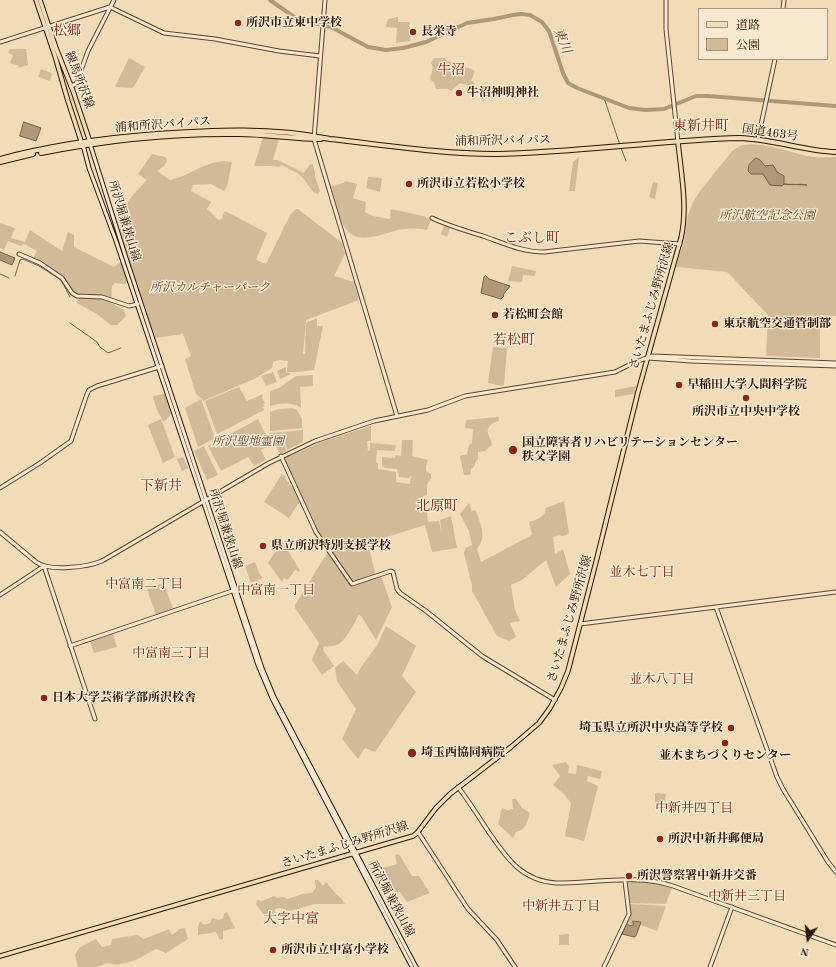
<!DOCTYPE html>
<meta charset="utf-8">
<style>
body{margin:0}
#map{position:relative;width:836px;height:967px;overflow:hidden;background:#f2dcb7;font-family:"Old Standard TT","Noto Serif JP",serif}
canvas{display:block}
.legend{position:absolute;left:698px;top:8px;width:130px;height:52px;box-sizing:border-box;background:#f7e8d0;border:1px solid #a5937d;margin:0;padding:5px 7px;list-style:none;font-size:12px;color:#2a1300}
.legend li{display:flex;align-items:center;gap:8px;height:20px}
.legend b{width:20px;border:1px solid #a5937d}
.north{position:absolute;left:788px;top:919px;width:40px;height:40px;-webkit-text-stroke:3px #f7e8d0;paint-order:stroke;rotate:194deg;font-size:11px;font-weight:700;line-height:16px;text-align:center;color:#2a1300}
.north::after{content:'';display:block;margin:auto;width:14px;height:18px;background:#2a1300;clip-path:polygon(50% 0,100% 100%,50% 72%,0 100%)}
</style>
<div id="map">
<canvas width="836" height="967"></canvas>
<ul class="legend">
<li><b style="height:5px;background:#f2dcb7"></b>道路</li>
<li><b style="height:11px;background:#d0ba98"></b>公園</li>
</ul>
<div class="north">N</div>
</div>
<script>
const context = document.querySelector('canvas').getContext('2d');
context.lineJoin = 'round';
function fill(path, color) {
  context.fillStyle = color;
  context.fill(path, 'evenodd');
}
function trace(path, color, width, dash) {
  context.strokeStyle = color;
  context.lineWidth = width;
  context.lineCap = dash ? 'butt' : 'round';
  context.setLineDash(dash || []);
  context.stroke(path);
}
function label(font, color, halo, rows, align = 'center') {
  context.font = font + ' "Old Standard TT","Noto Serif JP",serif';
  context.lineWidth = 3;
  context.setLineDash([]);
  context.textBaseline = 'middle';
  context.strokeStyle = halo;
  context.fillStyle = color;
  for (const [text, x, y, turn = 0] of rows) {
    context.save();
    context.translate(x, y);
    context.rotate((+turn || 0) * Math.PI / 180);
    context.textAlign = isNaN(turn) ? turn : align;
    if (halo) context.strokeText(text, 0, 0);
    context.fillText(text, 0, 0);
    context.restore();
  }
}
fill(new Path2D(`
 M398 17V22H410L409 28 411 29 410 41 396 43 397 28 386 27 388 19Z
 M10 49H26L28 65 18 68 19 66 10 63 13 55 8 53Z
 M129 58 145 67 133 88 115 87Z
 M434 58H445L447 61C455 62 457 66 463 67 468 68 471 68 475 71L471 81 475 83V85L470 86 460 83 451 91 448 89H436L434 82 432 81 430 79 433 67 431 63Z
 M41 69 52 73 50 81 38 77Z
 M263 137 279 138 273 160H278L304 173 310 164 313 165 315 172V177L320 191 318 194 314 193 302 177 297 173 281 165 279 167C270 165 263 167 254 166Z
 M742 145C764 142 786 151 807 156 816 158 827 157 836 157V316L820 315V358L766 356 768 315 727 272 676 267 684 240 688 215 693 202 700 191 733 150Z
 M152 154 165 157 167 161 164 166 157 171 170 180C191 176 209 157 232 162L227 186 224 191 211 184 193 185 191 191 211 202 207 209 219 220 223 218 222 217 225 211 267 233 256 260 266 264 290 215 296 209H298L342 243 345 254 334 276 354 282 359 300 306 320 303 354H305L306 323 317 318V326H323L314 370C305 371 294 373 287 372L288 361 280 360 273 362 272 368 256 378 203 401 202 399 196 394 185 359 191 356 183 334 155 338 134 275 124 284 115 283 112 286 111 303 124 310 126 316 117 325H111L97 314 77 303 79 295 71 290 63 277 33 259 37 251 24 244 21 246 8 241 4 250 0 248V223L15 228 11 238 25 242 30 230 62 251 68 232 74 235V247L114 267 126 258 118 234H120V224L131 214 124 207 133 195 147 180 138 174Z
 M579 157 575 191H569L573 162Z
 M368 177 381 178 382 179 380 192 366 188Z
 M345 181 357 184 353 198 366 202 365 212 373 216 390 219 391 209 423 216 431 220 427 230C417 228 409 228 399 230 379 234 354 249 342 222 337 210 335 197 331 186L344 183Z
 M653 182 658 183 655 199 649 197Z
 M444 226 450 228 447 237 441 234Z
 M512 266 536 271 535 276 523 275 522 282 508 281Z
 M493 347 507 348 504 385 502 386 488 383Z
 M286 367V372L291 374 280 379 277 371Z
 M273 372 277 382 266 386 261 376Z
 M313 375V386L300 387 301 408C294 402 279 403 270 406V391L279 388 296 376Z
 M636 386 634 394 615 397V390Z
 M239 387 247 401 263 394 262 398 265 403 263 404 265 406 263 407 264 410 217 434 205 401Z
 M163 394H165L171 414 166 420 163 421 156 408 153 396Z
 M201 399 215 438 198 447 185 408Z
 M279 409 292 408 297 410 302 419V428L270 431V412Z
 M498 417 499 418V421C496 422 492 423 490 426 484 431 492 439 492 445L485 451 478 452V459L476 461 474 467 471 469V473L469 475H464L460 456 467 454 469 445 472 443 473 429 465 428 466 420Z
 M161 419 175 457 163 463 148 425Z
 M258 419 271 445 261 450 266 460 254 466 248 457 221 471 208 446Z
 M371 426V441H367L368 451 370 450V443L396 445 395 451 377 450 376 462 378 463V469L396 472V482L410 484 411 477H413L411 476 409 478 399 477 397 469 385 468 382 465V457L395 458 396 455 401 456 402 440H413L412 456 428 460 426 467V471L431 474V478L427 485V495L416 499H425L428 522 439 521 442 535 440 520 451 516 457 548 432 552 425 525 368 543 376 577 381 576 392 607 376 640 362 617 359 615C350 629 344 650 324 646L323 650 334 666 322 675 312 660 319 643 295 608V605L329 550 317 534 283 458 306 449 320 442Z
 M303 430V442L287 450 283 432Z
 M282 432 286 451 280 454 269 433Z
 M204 446 218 475 207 480 194 451Z
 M183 457 188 468 182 471 177 459Z
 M282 474 286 477 285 478 287 480V481L289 483 288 484 293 487 300 501 289 518 264 502Z
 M564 501 569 533 566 535 562 536 561 535 553 537 555 554 563 549 570 574 556 587 546 560 522 580 511 585 515 610 520 621 510 623 516 637 509 641 497 636 472 591V585L464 553 465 548 472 545 469 531 460 514 469 503 472 511 474 510 476 511C481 525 487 536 477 549L481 562 532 535 529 522C536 520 545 518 546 508Z
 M282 541 300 570 299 572 295 570 288 580 284 578 282 582 268 563Z
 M255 562 259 573 263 578 251 583 245 566Z
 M164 583 173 609 156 615 147 589Z
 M386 626 416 646 402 676 416 692 375 752 365 748 358 759 342 739 356 709 337 681 335 668 343 661 357 675 361 667 378 644Z
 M113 634 117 647 94 653 90 641Z
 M566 762 569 766 568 773 576 774 577 765 602 771 600 779 588 776 587 781 598 786 584 841 565 836 571 803 565 795 553 785 560 776 552 765Z
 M655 793 666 794 664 804 655 803Z
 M512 799H516L522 808 530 813C527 822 526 830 516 832L513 838 498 824 502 808 507 810 513 809Z
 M399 854 412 876H419L430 893 407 902 400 892H395L398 901 382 891 367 863 370 861 376 872 381 873 383 868 397 864 395 855Z
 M315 880H318L323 886 326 882 337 895 342 899 345 904H315L290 911 280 908 275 909V913L266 918 256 904 257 900 262 901 274 896 277 898 283 897 288 899 302 894 312 893 316 888Z
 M633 882 662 885 672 888 666 904 629 903 627 883Z
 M630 904 666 906 657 931 641 925V922L633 920V925H630L626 922 630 915Z
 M227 912 235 928 223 931V939L220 940 216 932 198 935V927L200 921 204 925 210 923 212 918 219 920 223 918 224 914Z
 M185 928 188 939 166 953 156 949 136 960 117 965 107 963 97 967H78L75 955 79 948 96 939 102 947 111 945 112 939 137 935 144 939 169 929 172 935 180 929Z
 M569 934V945H559V935Z`), '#d0ba98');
const water = new Path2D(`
 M24 122 41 128 36 141 20 136Z
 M756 158 760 160 765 166 773 165 777 172 784 176V184C791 186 799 183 807 185L784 184 782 186 770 185 763 174H751L748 171 749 165Z
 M0 252 15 258 12 265 0 260Z
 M486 276 489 279 510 286 503 295 504 296 501 299 481 293 484 277Z
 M633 921 641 922 636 936 634 937 622 934 626 923 630 926 633 925Z`);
fill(water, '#ae9879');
trace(water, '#796349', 1);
trace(new Path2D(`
 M604 98 620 145
 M621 148 626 161
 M0 274 9 278
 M15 276 20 260 23 259 39 266 61 280 70 297
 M70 323 97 342 100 347 108 353 121 348`), '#796349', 1);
trace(new Path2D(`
 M270 0 297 19 331 27 368 47 386 50 403 48 426 42 467 23 494 19 513 15 521 14 530 15 542 22 549 31 563 73 568 83 577 88 629 108 645 110 664 109 696 96H708L836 106`), '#ae9879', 4);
const tertiary = new Path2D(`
 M325 0 314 139 397 416
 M666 0V29L678 142
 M783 9 784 0
 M0 42 110 7 164 33 215 39 279 51 320 56
 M71 86 76 84 88 51 114 0
 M758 139 775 59
 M432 218C449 226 466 231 483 236 503 243 522 252 544 252L639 241 680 244
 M19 254 40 263 62 278 72 293 77 296 102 297 129 306 138 304
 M648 358 691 361 836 366
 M281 456 316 532 352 584 391 571 393 572 397 589 400 593 426 611 482 656 555 700
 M0 488 40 463 71 441 87 394 89 390 97 386 162 366
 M0 532 36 562C49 572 88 567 102 561L269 463 315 441 374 421 428 410 465 396 615 372 633 363 652 356 836 363
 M44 566 95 719
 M0 595 44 566
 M716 607 777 777 783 789 828 862 836 872
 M580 624 836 592
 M70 646 235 590
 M458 787C469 801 478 816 488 831 506 857 521 881 556 883 594 883 637 874 673 886L836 945
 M418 832 468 909 497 940 515 967
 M604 967 629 914 625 881
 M710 967 732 907`);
const secondary = new Path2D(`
 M90 144 126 258 262 668 274 697 416 967
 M83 145 89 168 116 241 258 665 272 698 412 967`);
const primary = new Path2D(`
 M36 0 55 56 68 101 82 144
 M40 0 56 48 73 91 90 142
 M0 956 413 836 417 833 436 808 450 794 511 747 539 723 550 708 561 688 568 671 597 558 638 392 681 238C688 207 681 173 678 142`);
const trunk = new Path2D(`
 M41 153C106 140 173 133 239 134 266 134 294 139 321 139
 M0 159C51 145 104 138 156 134 214 130 273 127 330 139 385 145 440 154 495 154 577 153 659 140 740 138 773 139 804 151 836 152
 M0 162 33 154`);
trace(tertiary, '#5c452e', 5);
trace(secondary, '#2a1300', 5);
trace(primary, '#2a1300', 5.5);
trace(trunk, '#2a1300', 6);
trace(tertiary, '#f7e8d0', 3);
trace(secondary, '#f7e8d0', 3);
trace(primary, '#f2dcb7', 3.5);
trace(trunk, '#f2dcb7', 4);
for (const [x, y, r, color] of [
 [238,23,4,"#8f2418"],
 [413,32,4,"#8f2418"],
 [459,93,4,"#8f2418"],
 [409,184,4,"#8f2418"],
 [495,315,4,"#8f2418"],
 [715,324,4,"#8f2418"],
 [679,385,4,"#8f2418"],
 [746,398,4,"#8f2418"],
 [513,450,5,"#8f2418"],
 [263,546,4,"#8f2418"],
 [44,698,4,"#8f2418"],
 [731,728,4,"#8f2418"],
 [725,743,4,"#8f2418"],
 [412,753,5,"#8f2418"],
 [660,839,4,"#8f2418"],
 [629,876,4,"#8f2418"],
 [273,950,4,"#8f2418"]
]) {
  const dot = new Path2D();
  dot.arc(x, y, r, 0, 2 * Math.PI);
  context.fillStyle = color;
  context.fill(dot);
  trace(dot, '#f7e8d0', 1.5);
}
label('bold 12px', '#2a1300', '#f7e8d0', [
 ["所沢市立東中学校",246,23],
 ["長栄寺",421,32],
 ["牛沼神明神社",467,93],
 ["所沢市立若松小学校",417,184],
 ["若松町会館",503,315],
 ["東京航空交通管制部",723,324],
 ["早稲田大学人間科学院",687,385],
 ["所沢市立中央中学校",746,412,"center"],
 ["国立障害者リハビリテーションセンター",522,443],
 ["秩父学園",522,457],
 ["県立所沢特別支援学校",271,546],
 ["日本大学芸術学部所沢校舎",52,698],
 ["埼玉県立所沢中央高等学校",723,728,"right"],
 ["埼玉西協同病院",421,753],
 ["並木まちづくりセンター",725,756,"center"],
 ["所沢中新井郵便局",668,839],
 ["所沢警察署中新井交番",637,876],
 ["所沢市立中富小学校",281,950]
], 'left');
label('12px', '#2a1300', '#f7e8d0', [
 ["練馬所沢線",79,80,69],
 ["浦和所沢バイパス",163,125,-4],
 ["国道463号",770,133,8],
 ["浦和所沢バイパス",503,141,-1],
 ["所沢堀兼狭山線",124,221,73],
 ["さいたまふじみ野所沢線",652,306,-74],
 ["所沢堀兼狭山線",225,529,72],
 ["さいたまふじみ野所沢線",570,619,-74],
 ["さいたまふじみ野所沢線",345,845,-17],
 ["所沢堀兼狭山線",391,899,62]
]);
label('italic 12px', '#644d35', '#f7e8d0', [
 ["所沢航空記念公園",767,216],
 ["所沢カルチャーパーク",210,288],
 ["所沢聖地霊園",248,442]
]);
label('italic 13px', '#5f4830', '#f7e8d0', [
 ["東川",562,41,67]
]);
label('13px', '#7a1f14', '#f7e8d0', [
 ["並木七丁目",642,573],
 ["中富南二丁目",144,585],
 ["中富南一丁目",276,591],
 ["中富南三丁目",171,654],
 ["並木八丁目",662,680],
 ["中新井四丁目",694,809],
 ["中新井三丁目",747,897],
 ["中新井五丁目",561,907]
]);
label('14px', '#7a1f14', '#f7e8d0', [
 ["松郷",67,31],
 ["牛沼",451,70],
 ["東新井町",701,126],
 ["こぶし町",532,238],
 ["若松町",514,340],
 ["下新井",161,486],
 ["北原町",437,506],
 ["大字中富",291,919]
]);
</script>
